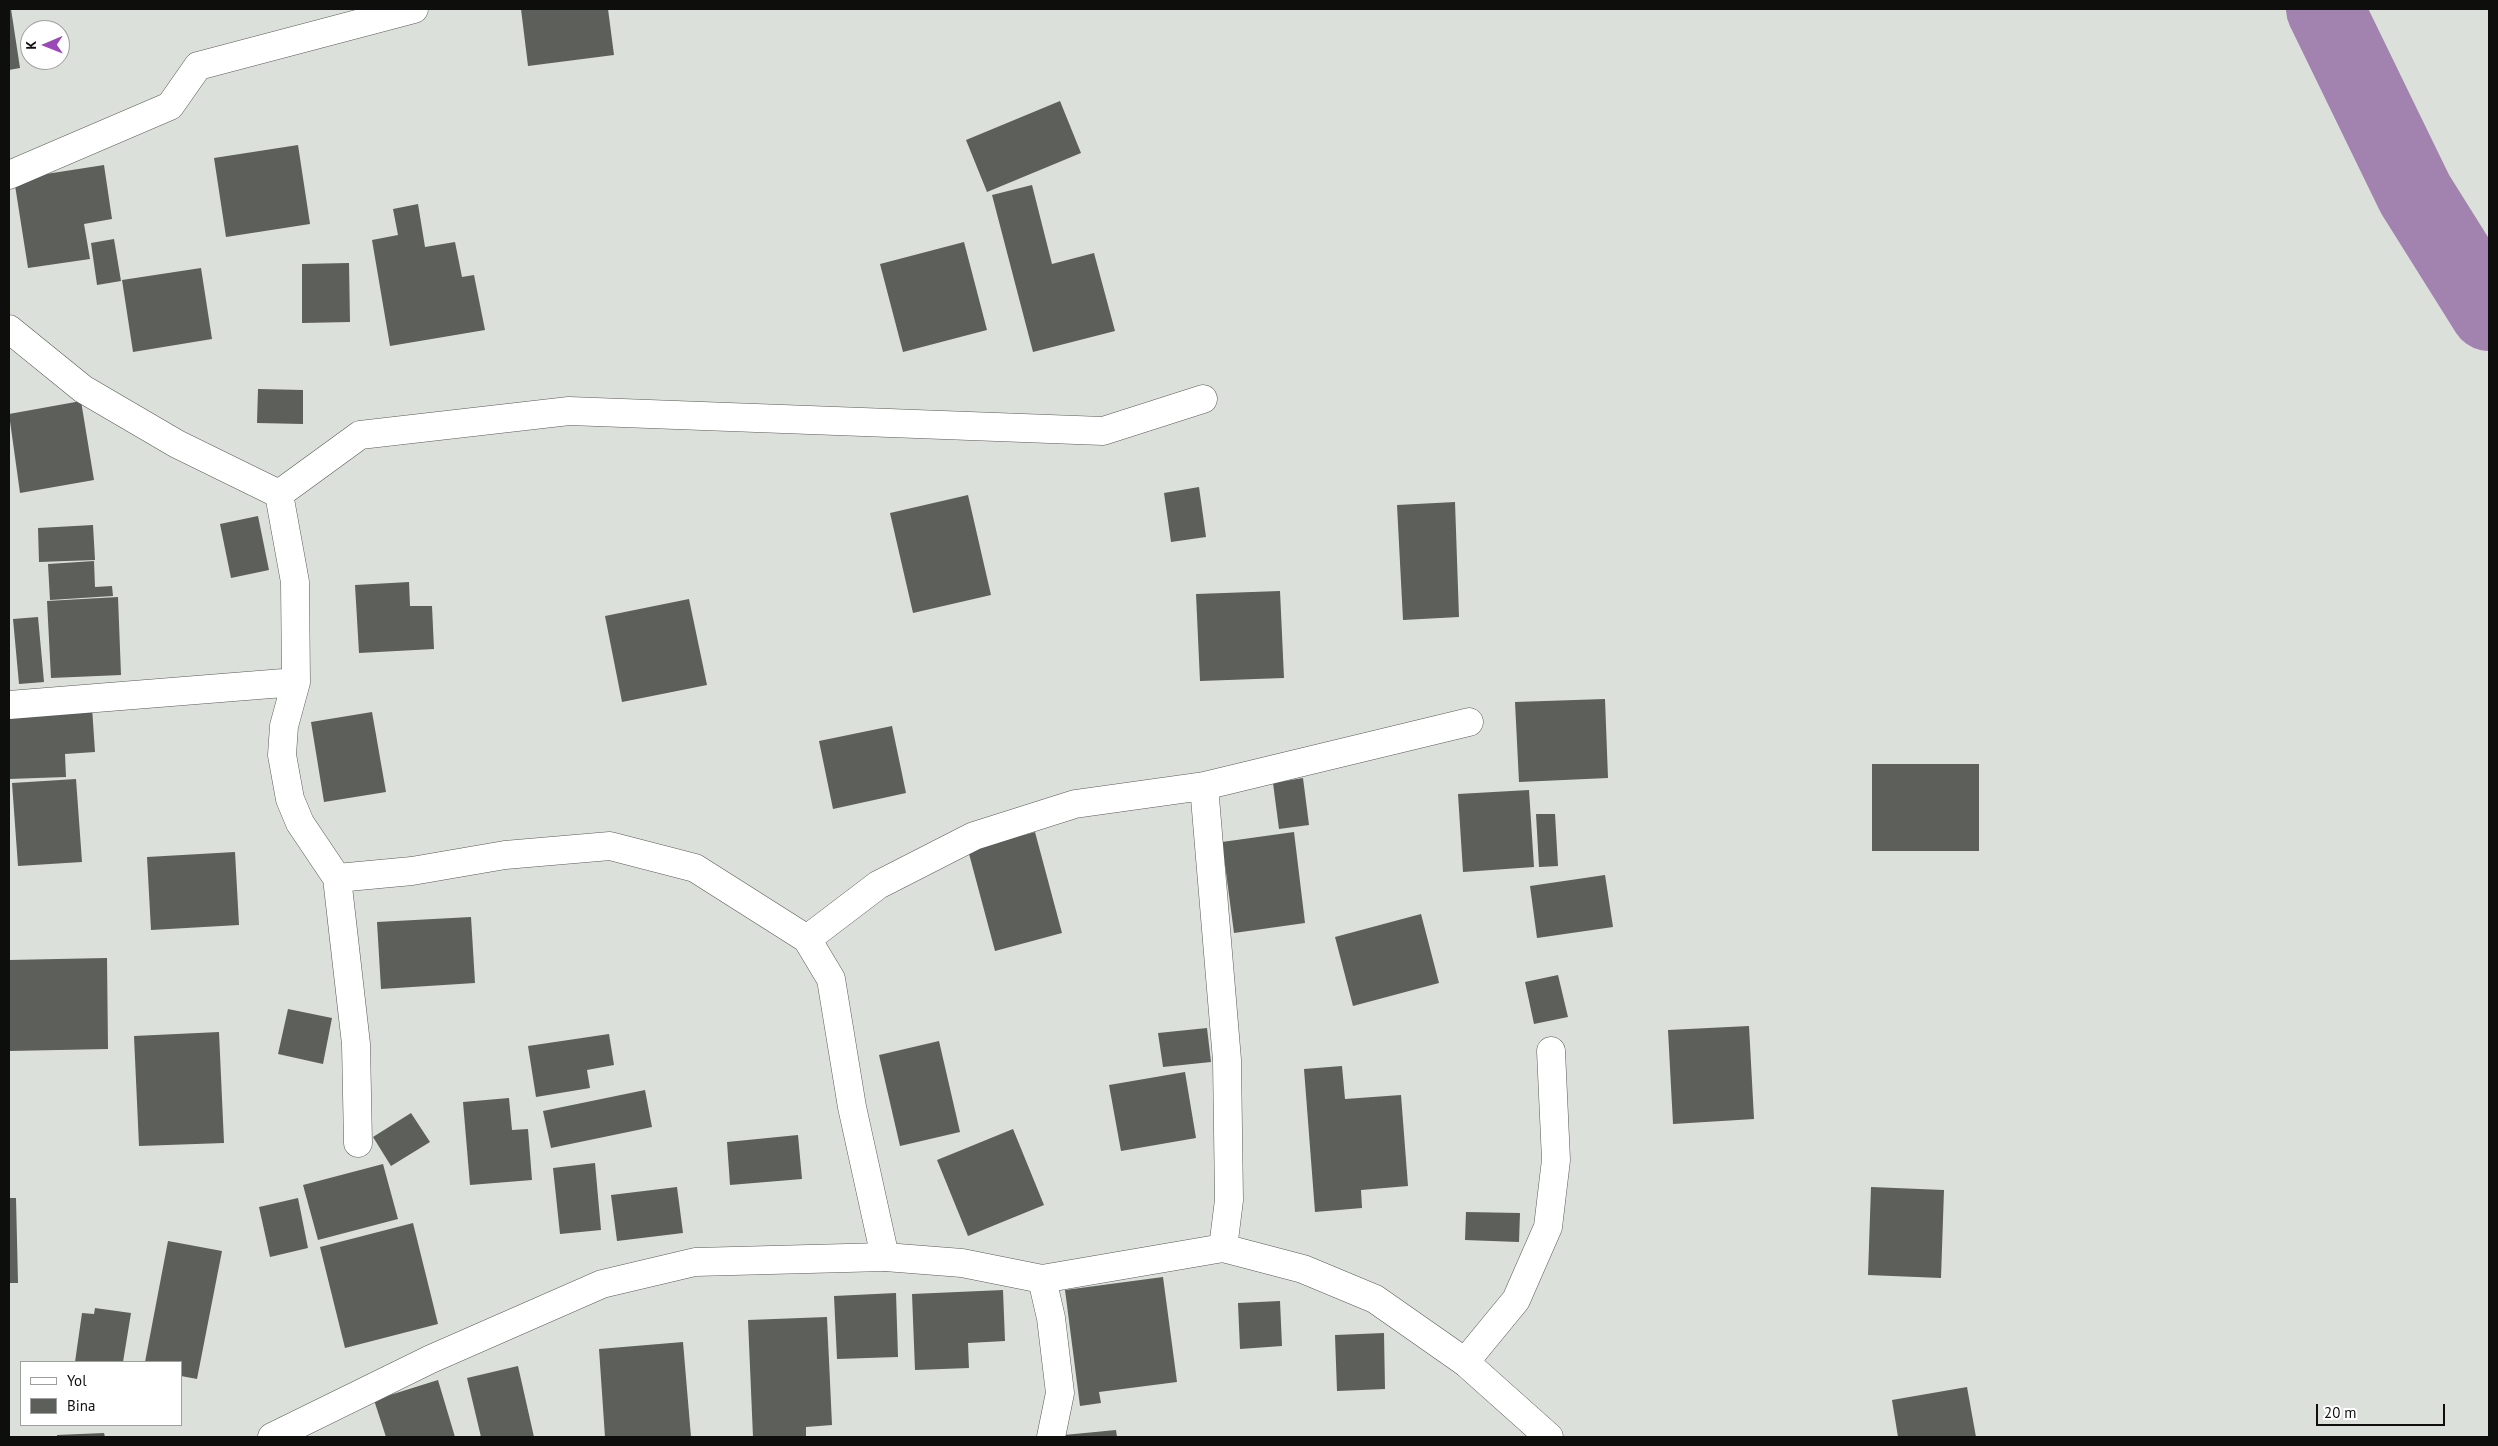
<!DOCTYPE html>
<style>
body{margin:0}
#map{position:relative;width:2498px;height:1446px;overflow:hidden;background:#dce0da;font-family:"PT Sans",sans-serif}
canvas{display:block}
.frame{position:absolute;inset:0;border:10px solid #0e0f0d;pointer-events:none}
.legend{position:absolute;left:20px;top:1361px;width:162px;height:65px;box-sizing:border-box;background:#fff;border:1px solid #9f9f9e;margin:0;padding:6px 9px;list-style:none;font-size:15px;color:#0e0f0d}
.legend li{display:flex;align-items:center;gap:10px;height:25px}
.legend b{width:25px;border:1px solid #9f9f9e}
.north{position:absolute;left:20px;top:20px;width:50px;height:50px;box-sizing:border-box;background:#fff;border:1px solid #9f9f9e;border-radius:50%;rotate:269deg;font-size:14px;font-weight:700;line-height:20px;text-align:center;color:#0e0f0d}
.north::after{content:'';display:block;margin:auto;width:18px;height:22px;background:#9b49b8;clip-path:polygon(50% 0,100% 100%,50% 72%,0 100%)}
.scale{position:absolute;left:2316px;top:1404px;width:129px;height:22px;box-sizing:border-box;border:2px solid #0e0f0d;border-top:0;padding-left:6px;font-size:15px;line-height:18px;white-space:nowrap;color:#0e0f0d;-webkit-text-stroke:4px #fff;paint-order:stroke}
</style>
<div id="map">
<canvas width="2498" height="1446"></canvas>
<div class="frame"></div>
<ul class="legend">
<li><b style="height:6px;background:#fff"></b>Yol</li>
<li><b style="height:14px;background:#5c5f5a"></b>Bina</li>
</ul>
<div class="north">K</div>
<div class="scale">20 m</div>
</div>
<script>
const context = document.querySelector('canvas').getContext('2d');
context.lineJoin = 'round';
function trace(path, color, width, dash) {
  context.strokeStyle = color;
  context.lineWidth = width;
  context.lineCap = dash ? 'butt' : 'round';
  context.setLineDash(dash || []);
  context.stroke(path);
}
function fill(path, color) {
  context.fillStyle = color;
  context.fill(path, 'evenodd');
}
trace(new Path2D(`
 M2325 9 2415 194 2489 312`), '#a282ae', 78);
fill(new Path2D(`
 M9 9H11L20 68 9 70Z
 M521 9H608L614 55 528 66Z
 M1060 101 1081 153 987 192 966 140Z
 M298 145 310 224 226 237 214 158Z
 M104 165 112 219 84 224 90 259 28 268 14 179Z
 M1032 185 1052 264 1094 253 1115 331 1033 352 992 195Z
 M418 204 425 247 455 242 462 277 474 275 485 330 390 346 372 240 398 235 393 209Z
 M114 239 121 281 97 285 91 243Z
 M964 242 987 330 903 352 880 264Z
 M349 263 350 322 302 323V264Z
 M201 268 212 339 133 352 122 280Z
 M258 389 303 390V424L257 423Z
 M81 401 94 480 20 493 9 414Z
 M1199 487 1206 537 1171 542 1164 493Z
 M968 495 991 595 913 613 890 513Z
 M1455 502 1459 617 1403 620 1397 505Z
 M258 516 269 570 231 578 220 524Z
 M93 525 95 560 39 562 38 528Z
 M94 561 95 587 112 586 113 596 50 600 48 564Z
 M409 582 410 606H432L434 649 359 653 355 585Z
 M1280 591 1284 678 1200 681 1196 594Z
 M118 597 121 675 51 678 47 601Z
 M689 599 707 685 622 702 605 616Z
 M38 617 44 682 19 684 13 619Z
 M1605 699 1608 778 1519 782 1515 702Z
 M92 707 95 752 65 754 66 777 9 779V711Z
 M372 712 386 792 324 802 311 722Z
 M892 726 906 793 833 809 819 741Z
 M1872 764H1979V851H1872Z
 M1303 778 1309 825 1279 829 1273 783Z
 M76 779 82 862 18 866 12 783Z
 M1529 790 1534 867 1463 872 1458 794Z
 M1536 814H1555L1558 866 1539 867Z
 M1035 832 1062 933 995 951 968 850Z
 M1294 832 1305 923 1234 933 1222 842Z
 M235 852 239 925 151 930 147 857Z
 M1605 875 1613 927 1537 938 1530 886Z
 M1421 914 1439 983 1353 1006 1335 937Z
 M471 917 475 983 381 989 377 922Z
 M107 958 108 1049 9 1051V960Z
 M1558 975 1568 1017 1534 1024 1525 982Z
 M288 1009 332 1018 323 1064 278 1054Z
 M1749 1026 1754 1119 1673 1124 1668 1030Z
 M1207 1028 1211 1062 1163 1067 1158 1033Z
 M219 1032 224 1143 139 1146 134 1036Z
 M609 1034 614 1065 587 1070 590 1088 536 1097 528 1046Z
 M939 1041 960 1132 900 1146 879 1055Z
 M1342 1066 1345 1099 1401 1095 1408 1186 1361 1190 1362 1208 1315 1212 1304 1069Z
 M1185 1072 1196 1138 1121 1151 1109 1085Z
 M645 1090 652 1127 551 1148 543 1111Z
 M509 1098 512 1130 528 1129 532 1180 470 1185 463 1102Z
 M411 1113 430 1142 391 1166 373 1137Z
 M1013 1129 1044 1205 968 1236 937 1160Z
 M798 1135 802 1179 730 1185 727 1142Z
 M595 1163 601 1230 560 1234 553 1168Z
 M383 1164 398 1219 318 1240 303 1185Z
 M677 1187 683 1233 617 1241 611 1195Z
 M1871 1187 1944 1190 1941 1278 1868 1275Z
 M9 1198H16L18 1283H9Z
 M298 1198 308 1248 270 1257 259 1207Z
 M1466 1212 1520 1213 1519 1242 1465 1240Z
 M413 1223 438 1324 345 1348 320 1247Z
 M168 1241 222 1251 197 1379 181 1376V1362H145Z
 M1163 1277 1177 1382 1099 1392 1101 1403 1080 1406 1065 1290Z
 M1003 1290 1005 1341 968 1343 969 1368 915 1370 912 1294Z
 M896 1293 898 1357 837 1359 834 1296Z
 M1280 1301 1282 1346 1240 1349 1238 1303Z
 M95 1308 131 1313 123 1362H75L82 1313 94 1314Z
 M827 1317 832 1425 806 1427V1437H753L748 1320Z
 M1384 1333 1385 1389 1337 1391 1335 1335Z
 M683 1342 691 1437H605L599 1349Z
 M518 1366 534 1437H481L467 1378Z
 M438 1380 455 1437H386L374 1400Z
 M1967 1387 1976 1437H1898L1892 1400Z
 M1116 1430 1117 1437H1064V1435Z
 M104 1433 105 1437H57V1435Z`), '#5c5f5a');
const minor = new Path2D(`
 M9 175 170 106 198 66 414 9
 M9 329 83 389 177 444 279 494 295 582 296 682 284 726 282 755 290 799 300 823 337 878 412 871 505 855 610 846 695 868 807 939 831 979 852 1107 885 1257
 M279 494 360 435 569 411 1103 431 1203 399
 M9 705 296 682
 M1204 786 1227 1060 1229 1200 1223 1248
 M337 878 356 1044 358 1143
 M807 939 878 885 974 836 1075 804 1204 786 1469 722
 M1042 1279 1051 1318 1060 1393 1051 1437
 M1465 1362 1516 1300 1548 1227 1556 1160 1551 1051`);
const tertiary = new Path2D(`
 M272 1437 431 1359 602 1284 695 1262 885 1257 962 1263 1042 1279 1223 1248 1303 1269 1375 1299 1465 1362 1549 1437`);
trace(minor, '#575a55', 29);
trace(tertiary, '#575a55', 29);
trace(minor, '#fff', 28);
trace(tertiary, '#fff', 28);
</script>
